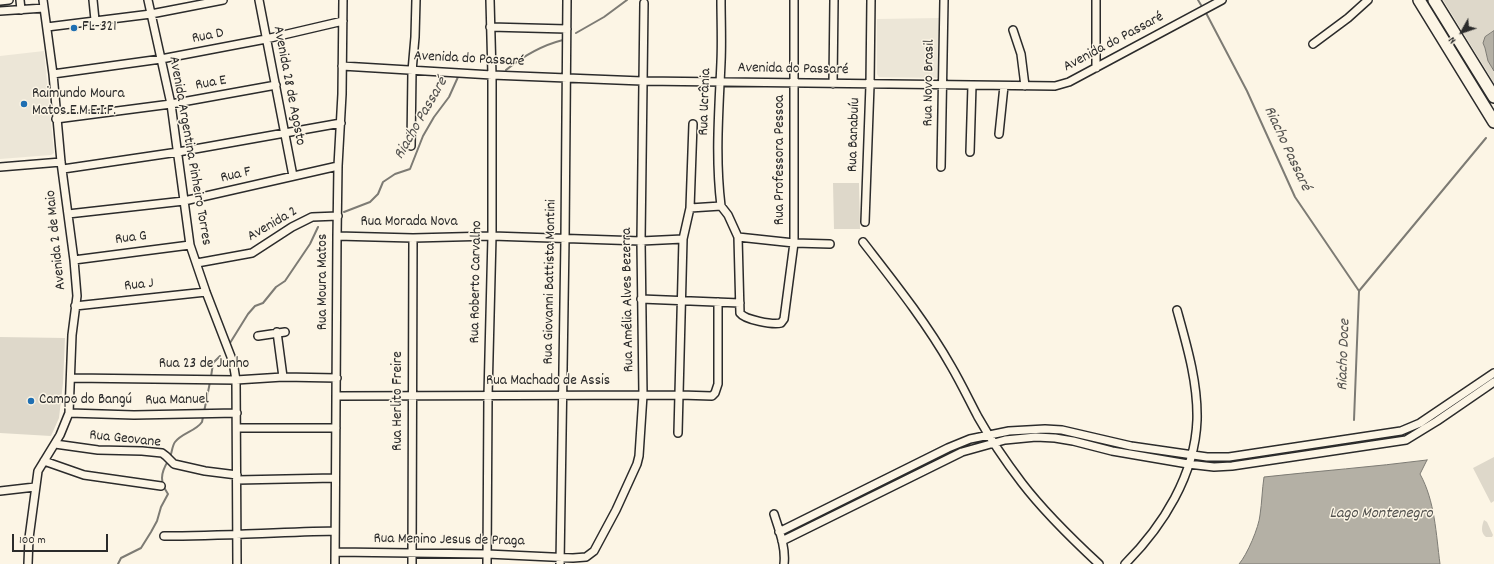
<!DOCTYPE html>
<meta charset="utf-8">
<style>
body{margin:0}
#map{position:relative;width:1494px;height:564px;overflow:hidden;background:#fcf5e5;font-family:Dekko,sans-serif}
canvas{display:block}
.north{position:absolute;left:1442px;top:12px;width:40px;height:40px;-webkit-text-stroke:3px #fcf5e5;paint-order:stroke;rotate:230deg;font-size:11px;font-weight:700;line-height:16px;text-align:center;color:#2b2b2b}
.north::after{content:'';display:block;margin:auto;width:14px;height:18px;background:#2b2b2b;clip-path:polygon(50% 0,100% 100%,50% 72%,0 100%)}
.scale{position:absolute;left:12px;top:534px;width:96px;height:18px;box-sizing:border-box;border:2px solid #2b2b2b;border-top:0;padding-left:5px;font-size:12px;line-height:14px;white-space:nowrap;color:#2b2b2b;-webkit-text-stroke:3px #fcf5e5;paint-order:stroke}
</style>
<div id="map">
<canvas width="1494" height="564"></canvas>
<div class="north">N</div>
<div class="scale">100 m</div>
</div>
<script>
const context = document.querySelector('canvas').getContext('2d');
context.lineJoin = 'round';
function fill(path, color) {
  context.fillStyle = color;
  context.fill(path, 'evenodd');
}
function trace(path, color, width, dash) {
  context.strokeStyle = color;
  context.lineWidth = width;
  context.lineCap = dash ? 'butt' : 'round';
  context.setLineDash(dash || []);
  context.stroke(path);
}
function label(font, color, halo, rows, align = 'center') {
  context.font = font + ' Dekko,sans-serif';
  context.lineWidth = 3;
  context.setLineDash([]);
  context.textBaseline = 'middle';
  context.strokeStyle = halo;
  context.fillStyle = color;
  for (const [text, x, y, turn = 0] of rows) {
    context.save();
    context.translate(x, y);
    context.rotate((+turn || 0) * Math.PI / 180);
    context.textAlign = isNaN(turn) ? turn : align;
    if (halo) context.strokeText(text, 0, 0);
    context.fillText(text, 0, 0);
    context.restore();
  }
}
fill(new Path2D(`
 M940 18V78L879 77 877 74V19Z
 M44 51 54 153 51 155 0 159V56Z`), '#ece6d7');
fill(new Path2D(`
 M1443 0H1494V31L1492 32 1483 43 1485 48 1488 61 1494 71V83Z
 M833 183H859L860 229H834Z
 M0 337 65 338 63 383 59 418 51 436 0 433Z
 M1494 457V501L1491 503 1473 468Z
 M1484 520 1487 522 1493 535 1492 537H1486C1480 533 1482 525 1484 520Z`), '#ded8ca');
const water = new Path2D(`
 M1494 31V71L1488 61 1485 48 1483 43 1485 37Z
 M1427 460 1420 474C1435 501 1436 534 1440 564H1239C1247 555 1259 527 1260 515 1262 502 1262 490 1264 477 1318 471 1373 467 1427 460Z`);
fill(water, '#b4b0a5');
trace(water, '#7d7b74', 1);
trace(new Path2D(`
 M1198 0 1201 5
 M1205 11 1247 91 1295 197 1359 291
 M576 33 604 17 627 0
 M506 70C522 57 543 45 563 40
 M344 212 370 202 378 194 383 182 395 174 410 169 423 136 434 117 449 97 458 77 462 76
 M1359 291 1486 138
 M230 343 248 314 255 306 263 303 276 287 285 281 310 244 318 227
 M211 377 213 363 220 356
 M1354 420 1359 291
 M170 457C172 453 172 446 175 442 182 433 196 431 202 422L210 382
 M118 564 121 558 141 548 151 532 157 521 161 507 168 494C160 482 160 474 168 461`), '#7d7b74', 2);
const minor = new Path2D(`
 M20 0 21 10
 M93 0 95 20
 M148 0 171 104 190 245 206 292 233 362 236 380 237 564
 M259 0 293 176
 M0 1 9 0
 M0 11 44 8
 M47 27 151 14 223 0
 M490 27 567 29
 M1013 30 1021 54 1025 86
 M1313 44 1348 18 1368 0
 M342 66 492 75 642 81 1055 86 1069 82 1222 0
 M1096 68V0
 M53 74 161 59 266 39 343 21
 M833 84 834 0
 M56 119 171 104 276 85
 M999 134 1004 86
 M411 146 412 71 415 37 416 0
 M970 152 972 85
 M0 167 61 162
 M941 167 944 0
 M63 169 178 152 341 123
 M721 206 728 215 738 237 740 313C745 320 773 325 781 323L784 319 794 243V0
 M721 206C715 157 719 110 721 62 722 41 721 20 721 0
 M690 208 693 124
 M68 214 184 201 338 166
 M865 222 870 85 871 0
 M337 236 413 238 492 236 641 241 683 239
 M738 237 794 243 830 244
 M863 242C894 282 926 322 951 366 961 383 969 400 978 417 991 440 1006 462 1022 483 1045 513 1072 539 1099 564
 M74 260 190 245
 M197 263 252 253 292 227 312 217 338 216
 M641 299 740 303
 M75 306 206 292
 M277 332 283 377
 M258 336 285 332
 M71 378 236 380 283 377 337 378
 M337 396 680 395 712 396 715 393 718 384V302
 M69 413 134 415 237 413
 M237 428H336
 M678 433 683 239 690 208 721 206
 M55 444 98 450 142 451 162 453 166 456 174 464 205 471 237 475
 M44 461 84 475 161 486
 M237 480 335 478
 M0 491 35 487
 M774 514C779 530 786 547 784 564
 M779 532 948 448 970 439 1009 431 1045 429 1062 430 1131 446 1207 457H1229L1401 431 1420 423 1494 373
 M164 536C221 536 278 532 335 531
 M782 541 962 452 1005 440 1036 437 1055 438 1073 441 1112 451 1188 464 1214 467 1232 466 1406 440 1437 421 1494 382
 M336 552 487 554 573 558 586 557 594 551 616 510 637 464 639 456 643 395 641 241 644 3
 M28 564 29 538 38 471 60 435 69 413 72 335 77 296 74 260 61 162 53 74 43 0
 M335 564 337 236 338 166 342 94 343 0
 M412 564 413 238
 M487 564 488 396 492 236V75L490 0
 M560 564 565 239 567 0
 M1125 564C1163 526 1195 475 1197 420 1198 383 1187 346 1177 310`);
const primary = new Path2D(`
 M1419 0 1494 122
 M1434 0 1494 97`);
trace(minor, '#2b2b2b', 10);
trace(primary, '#2b2b2b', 14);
trace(minor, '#fcf5e5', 7);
trace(primary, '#fcf5e5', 11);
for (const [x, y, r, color] of [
 [74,28,4,"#1f6fb2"],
 [24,104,4,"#1f6fb2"],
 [31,401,4,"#1f6fb2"]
]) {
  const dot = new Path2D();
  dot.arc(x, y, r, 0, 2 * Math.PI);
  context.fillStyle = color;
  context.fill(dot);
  trace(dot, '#fcf5e5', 1.5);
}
label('15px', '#2b2b2b', '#fcf5e5', [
 ["FL-321",82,28],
 ["Raimundo Moura",32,95],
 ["Matos E.M.E.I.F.",32,112],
 ["Campo do Bangú",39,401]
], 'left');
label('15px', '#2b2b2b', '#fcf5e5', [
 ["Rua D",208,37,-11],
 ["Avenida do Passaré",1114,43,-28],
 ["Avenida do Passaré",469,60,3],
 ["Avenida do Passaré",793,70,1],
 ["Rua Novo Brasil",930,83,-89],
 ["Rua E",211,84,-10],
 ["Avenida 28 de Agosto",288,86,79],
 ["Rua Ucrânia",706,102,-88],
 ["Rua Banabuíu",855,135,-88],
 ["Avenida Argentina Pinheiro Torres",189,151,80],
 ["Rua Professora Pessoa",781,160,-90],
 ["Rua F",236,176,-13],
 ["Rua Morada Nova",409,223],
 ["Avenida 2",273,225,-30],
 ["Rua G",131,239,-7],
 ["Avenida 2 de Maio",57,240,-96],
 ["Rua Moura Matos",324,282,-90],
 ["Rua Roberto Carvalho",477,282,-89],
 ["Rua Giovanni Battista Montini",551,282,-89],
 ["Rua J",139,286,-6],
 ["Rua Amélia Alves Bezerra",629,300,-91],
 ["Rua 23 de Junho",204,365],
 ["Rua Machado de Assis",548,382],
 ["Rua Manuel",177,401,-1],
 ["Rua Herlito Freire",399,401,-90],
 ["Rua Geovane",125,440,6],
 ["Rua Menino Jesus de Praga",449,541,1]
]);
label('italic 16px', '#545350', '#fcf5e5', [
 ["Riacho Passaré",422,119,-60],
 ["Riacho Passaré",1286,149,65],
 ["Riacho Doce",1345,355,-88],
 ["Lago Montenegro",1381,515]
]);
</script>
